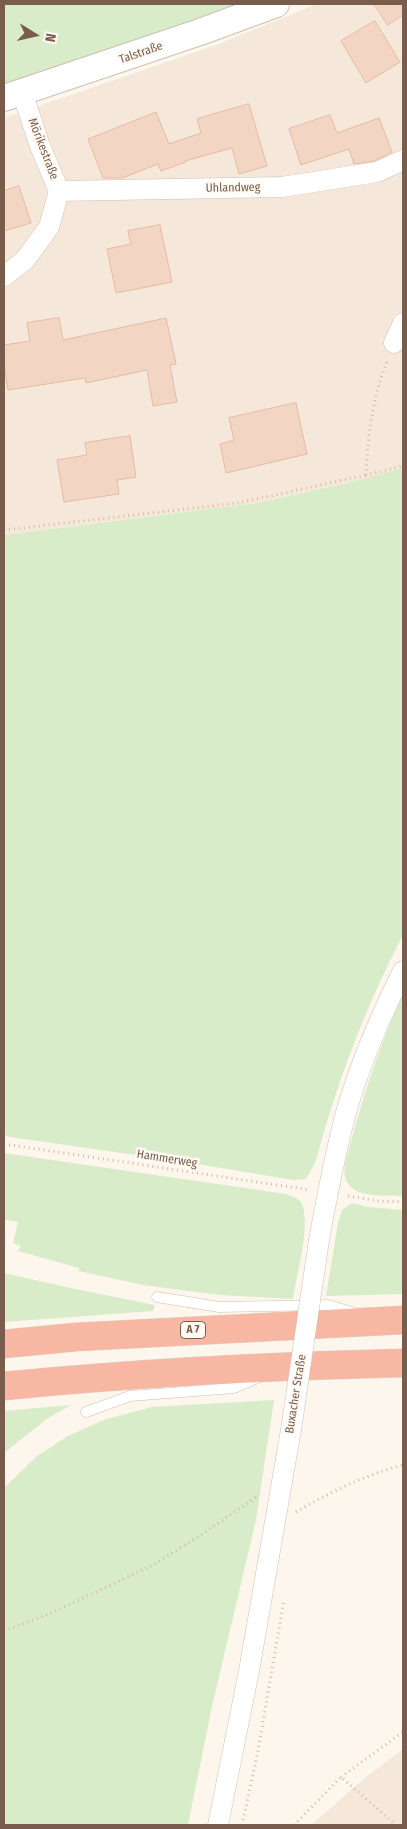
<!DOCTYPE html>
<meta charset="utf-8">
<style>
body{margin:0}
#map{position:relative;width:407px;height:1829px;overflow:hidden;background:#fdf6ec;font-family:"Fira Sans Condensed",sans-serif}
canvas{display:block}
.frame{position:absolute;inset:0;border:5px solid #7a5c4d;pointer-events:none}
.north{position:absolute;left:10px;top:10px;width:50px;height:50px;-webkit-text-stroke:4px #fffaf3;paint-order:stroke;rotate:100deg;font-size:14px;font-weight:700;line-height:20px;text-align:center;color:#7a5c4d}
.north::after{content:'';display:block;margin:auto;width:18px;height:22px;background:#7a5c4d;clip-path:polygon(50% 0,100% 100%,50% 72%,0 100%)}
</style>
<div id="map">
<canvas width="407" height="1829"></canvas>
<div class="frame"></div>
<div class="north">N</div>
</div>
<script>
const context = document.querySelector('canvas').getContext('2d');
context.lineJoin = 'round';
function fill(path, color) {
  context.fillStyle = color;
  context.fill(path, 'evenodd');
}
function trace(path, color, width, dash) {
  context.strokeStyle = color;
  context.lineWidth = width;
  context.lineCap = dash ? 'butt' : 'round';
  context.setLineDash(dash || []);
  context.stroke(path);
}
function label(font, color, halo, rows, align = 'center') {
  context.font = font + ' "Fira Sans Condensed",sans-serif';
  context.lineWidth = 5;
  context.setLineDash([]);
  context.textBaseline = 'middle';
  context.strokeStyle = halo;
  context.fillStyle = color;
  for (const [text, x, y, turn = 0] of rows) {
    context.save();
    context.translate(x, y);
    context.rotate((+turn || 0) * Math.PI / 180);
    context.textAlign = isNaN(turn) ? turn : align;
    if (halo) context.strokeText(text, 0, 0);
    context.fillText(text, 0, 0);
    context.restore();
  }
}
fill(new Path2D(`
 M317 4H403V468L343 484 257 503 4 535V118L216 45Z
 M403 1749V1825H311L366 1777Z`), '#f5e8da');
fill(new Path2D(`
 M4 4H247L4 87Z
 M403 468V935C365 1008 337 1082 316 1161L306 1179 293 1180 185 1162 10 1137 4 1135V535L257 503 343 484Z
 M403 993V1196C379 1195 339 1200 345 1164 360 1105 378 1049 403 993Z
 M4 1153 286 1194C291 1196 297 1198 300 1201 313 1217 296 1277 293 1299L221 1295 180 1290 143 1285 79 1271V1268L18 1251 21 1246 13 1243 18 1222 5 1220 4 1223Z
 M352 1203 368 1207 403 1210V1294L326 1296 338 1223 342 1210Z
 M4 1273 75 1289 155 1305 153 1311 4 1322Z
 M274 1400 256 1520 211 1711 188 1825H4V1488L37 1456 68 1436 106 1419 152 1407Z
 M71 1405 48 1418 4 1453V1411Z`), '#d8ecc9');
const building = new Path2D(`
 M374 4H403V15L388 25Z
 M375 21 400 62 366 83 341 41Z
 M249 104 267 166 239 174 232 148 185 161 186 162 161 171 158 164 122 178H103L88 139 156 112 169 144 201 133 197 119Z
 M330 115 337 133 379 118 392 152 374 161 354 164 349 149 301 165 289 129Z
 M19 186 31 223 4 231V191Z
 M160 225 172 282 116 293 107 249 131 244 128 231Z
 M59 318 63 340 166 318 176 364 170 365 177 402 153 406 147 370 86 383 85 378 8 390 4 364V345L30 341 27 323Z
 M296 403 307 454 226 473 220 444 234 440 229 418Z
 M130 436 136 477 117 480 119 494 64 502 57 460 87 455 85 443Z`);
fill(building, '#f3d5c3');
trace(building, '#e6bba3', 1);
const service = new Path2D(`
 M157 1297 219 1307 328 1305 355 1313
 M86 1412 130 1396 234 1388 260 1377`);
const minor = new Path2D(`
 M59 191 282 187 377 172 403 160
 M4 276 25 260 49 227 59 191 40 146 22 92
 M394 343 403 323
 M319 1240C327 1196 335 1152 347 1109 361 1062 381 1015 403 971
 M218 1825 249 1671 291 1430`);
const tertiary = new Path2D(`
 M4 98 200 32 276 4`);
const motorway = new Path2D(`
 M4 1344 76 1337 403 1320
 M4 1386C136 1373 270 1366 403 1363`);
trace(service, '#d1beb0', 11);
trace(minor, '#d1beb0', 21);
trace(tertiary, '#d1beb0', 28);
trace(motorway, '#dad1cd', 29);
trace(new Path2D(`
 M387 362C372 399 368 435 366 475L403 466
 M4 530 238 503 366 475
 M4 1144 310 1190
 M348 1196 378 1201 403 1202
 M296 1512C330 1492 365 1475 403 1465
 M4 1631 49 1614 153 1565 201 1535 259 1495
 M341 1777 403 1732
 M242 1825 258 1751 284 1600
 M294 1825 341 1777 396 1825`), '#d9b8a5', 3, [1, 4]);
trace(service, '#fff', 10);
trace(minor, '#fff', 20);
trace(tertiary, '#fff', 26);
trace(motorway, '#f7b7a3', 28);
const minorBridge = new Path2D(`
 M291 1430 319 1240`);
trace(minorBridge, '#d1beb0', 21, []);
trace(minorBridge, '#fff', 20);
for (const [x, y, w] of [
 [193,1330,25]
]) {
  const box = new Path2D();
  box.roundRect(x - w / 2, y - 8.5, w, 17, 4);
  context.fillStyle = '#fffaf3';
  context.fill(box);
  trace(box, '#7a5c4d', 1);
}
label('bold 11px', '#7a5c4d', null, [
 ["A 7",193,1330]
]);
label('12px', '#7a5c4d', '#fffaf3', [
 ["Talstraße",141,53,-19],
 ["Mörikestraße",43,149,69],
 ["Uhlandweg",233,188,-1],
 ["Hammerweg",167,1159,9],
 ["Buxacher Straße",296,1394,-81]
]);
</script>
